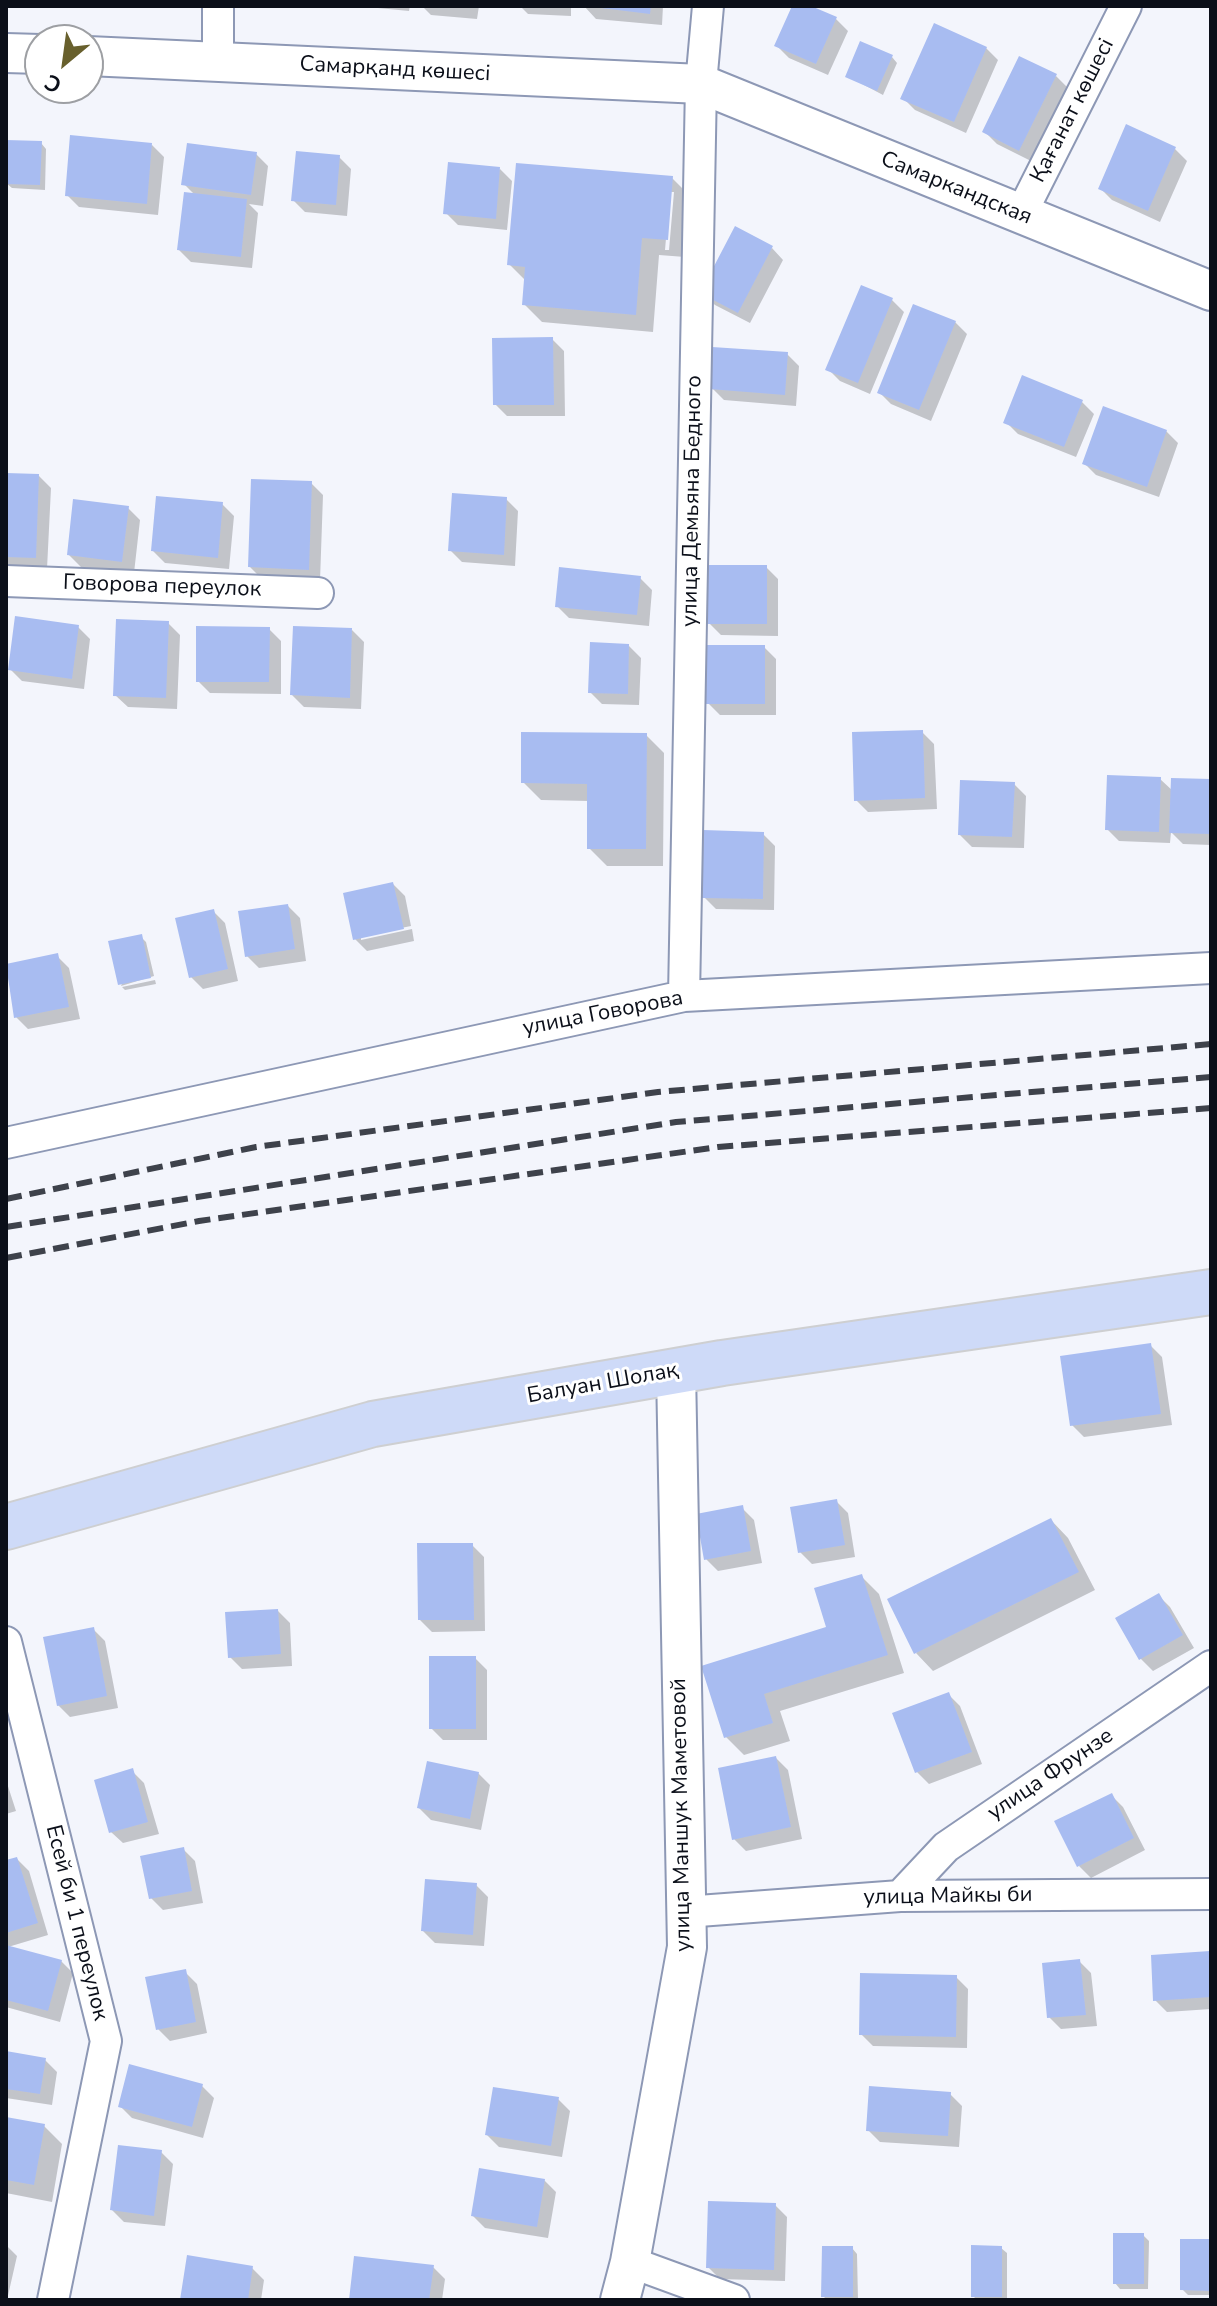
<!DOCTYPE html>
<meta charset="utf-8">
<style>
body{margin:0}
#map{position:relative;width:1217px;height:2306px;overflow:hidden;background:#f3f5fc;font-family:"Nunito Sans",sans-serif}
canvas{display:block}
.frame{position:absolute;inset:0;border:8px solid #0b0f19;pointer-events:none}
.north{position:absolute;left:24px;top:24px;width:80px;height:80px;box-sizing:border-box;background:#fff;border:2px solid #9d9fa3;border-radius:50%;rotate:209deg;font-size:22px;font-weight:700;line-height:32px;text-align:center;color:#0b0f19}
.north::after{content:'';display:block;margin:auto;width:28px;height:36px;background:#68602d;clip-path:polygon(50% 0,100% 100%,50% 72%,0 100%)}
</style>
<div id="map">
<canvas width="1217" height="2306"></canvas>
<div class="frame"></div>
<div class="north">С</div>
</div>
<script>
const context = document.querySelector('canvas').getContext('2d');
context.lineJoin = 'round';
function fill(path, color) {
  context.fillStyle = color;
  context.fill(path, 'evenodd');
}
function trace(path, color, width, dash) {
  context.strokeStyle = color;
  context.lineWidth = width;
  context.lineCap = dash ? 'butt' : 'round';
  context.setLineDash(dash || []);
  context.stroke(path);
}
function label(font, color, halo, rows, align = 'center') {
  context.font = font + ' "Nunito Sans",sans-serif';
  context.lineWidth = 6;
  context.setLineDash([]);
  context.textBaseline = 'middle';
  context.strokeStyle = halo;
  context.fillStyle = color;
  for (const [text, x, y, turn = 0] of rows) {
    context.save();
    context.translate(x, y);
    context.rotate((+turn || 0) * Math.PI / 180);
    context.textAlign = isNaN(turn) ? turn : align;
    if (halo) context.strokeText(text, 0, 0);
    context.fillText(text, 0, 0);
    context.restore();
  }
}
fill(new Path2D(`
 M357 6H410L409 11Z
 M422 6H479L477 19 431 15Z
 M520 6H571V16L528 14Z
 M584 6H663L662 25 596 19Z
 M794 6H806L836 19 848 31 828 75 789 58 777 46Z
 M986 48 998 60 966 133 915 110 903 98Z
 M892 57 897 63 883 95 847 76Z
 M1056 76 1068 88 1031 161 997 144 985 132Z
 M41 143 46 149 45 190 12 188 6 183Z
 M152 145 164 157 158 215 79 207 67 195Z
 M1175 149 1187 161 1160 222 1112 200 1100 188Z
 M256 154 268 166 263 206 249 204 258 213 252 268 191 262 179 250 195 195 184 184Z
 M339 157 351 169 347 216 305 212 293 200Z
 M500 169 512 181 507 230 458 225 446 213Z
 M672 178 690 196 685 257 659 255 653 332 542 322 524 304 526 281 509 264ZM670 192H674L669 250H665Z
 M772 248 783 260 750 323 715 305 703 293Z
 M862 287 892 300 904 312 870 394 840 381 828 369Z
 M955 322 967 334 931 421 891 404 879 392Z
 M552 339 564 351 565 416H507L495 404Z
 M787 354 799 366 796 406 724 400 712 388Z
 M1082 402 1094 414 1076 457 1018 434 1006 422Z
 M1166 431 1178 443 1159 497 1096 475 1084 463Z
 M6 475 39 476 51 488 47 569 6 567Z
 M311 483 323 495 320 581 262 579 250 567Z
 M506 499 518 511 515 566 462 562 450 550Z
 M222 504 234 516 229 569 165 563 153 551Z
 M128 508 140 520 134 573 81 567 69 555Z
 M766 567 778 579V636L721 635 709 623Z
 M640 578 652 590 649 626 569 618 557 606Z
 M168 623 180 635 177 709 128 707 115 695Z
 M78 627 90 639 84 689 22 681 10 669Z
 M269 629 281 641V694L210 693 198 681Z
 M352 630 364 642 361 709 304 707 292 695Z
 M629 646 641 658 639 705 602 704 590 692Z
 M764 647 776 659V715H720L708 703Z
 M922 732 934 744 937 809 868 812 856 800Z
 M646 735 664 753 663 866H607L589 848V801L541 800 523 782Z
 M1160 779 1173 791 1211 781V845L1183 844 1171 832 1170 843 1119 841 1107 829Z
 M1014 784 1026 796 1024 848 972 847 960 835Z
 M763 834 775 846 774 910 716 909 704 897Z
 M393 884 405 896 411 926 361 936V940L412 929 414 941 367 951 355 939Z
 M288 906 300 918 306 961 259 968 247 956Z
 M213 911 225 923 238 981 203 989 191 977Z
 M141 937 146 942 154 976 121 986Z
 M57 956 69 968 80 1019 28 1029 16 1017 6 966Z
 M155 980 156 984 125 990 122 987Z
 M1150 1345 1162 1357 1172 1425 1084 1437 1072 1425Z
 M836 1501 848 1513 855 1557 812 1564 800 1552Z
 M742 1508 754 1520 762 1563 718 1571 706 1559Z
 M1051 1520 1068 1538 1095 1590 933 1671 916 1653Z
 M472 1545 484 1557 485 1631 432 1632 420 1620Z
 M861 1576 879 1594 904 1673 780 1711 790 1741 744 1755 726 1737 704 1667 828 1628Z
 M1158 1595 1170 1607 1194 1648 1153 1671 1141 1659 1117 1619Z
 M278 1611 290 1623 292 1666 242 1669 230 1657Z
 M93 1629 105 1641 118 1708 70 1717 58 1705Z
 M475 1658 487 1670V1740H443L431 1728Z
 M948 1694 960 1706 982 1764 929 1784 917 1772Z
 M776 1758 788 1770 802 1839 746 1851 734 1839Z
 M132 1771 144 1783 159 1834 123 1843 111 1832Z
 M478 1773 490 1785 481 1830 431 1820 419 1808Z
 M6 1780 16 1811 6 1814Z
 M1111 1795 1123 1807 1145 1850 1091 1878 1079 1866Z
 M183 1849 195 1861 203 1903 163 1910 151 1898Z
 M17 1859 29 1871 48 1935 8 1947 61 1961 73 1973 60 2022 6 2007V1862Z
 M476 1885 488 1897 484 1946 435 1943 423 1931Z
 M1210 1953 1211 2009 1167 2012 1155 2000Z
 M1079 1961 1091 1973 1097 2026 1061 2029 1049 2017Z
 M185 1972 197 1984 207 2033 170 2041 158 2029Z
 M956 1977 968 1989 967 2048 873 2046 861 2034Z
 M6 2053 45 2060 57 2072 52 2105 6 2098Z
 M202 2086 214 2098 203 2138 132 2118 120 2106Z
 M950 2094 962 2106 959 2147 880 2142 868 2130Z
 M558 2099 570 2111 562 2157 499 2147 487 2135Z
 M6 2119 44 2126 62 2144 52 2202 6 2193Z
 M161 2152 173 2164 165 2226 124 2222 112 2210Z
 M544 2180 556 2192 548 2238 485 2228 473 2216Z
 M775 2205 787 2217 785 2281 720 2279 708 2267Z
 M1143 2235 1149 2241 1148 2289H1120L1115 2283Z
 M1211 2241V2295H1188L1182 2289Z
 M6 2245 17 2256 7 2300H6Z
 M852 2248 857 2254 858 2300H827L823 2296Z
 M1001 2248 1007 2253V2300H977L973 2296Z
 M433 2267 445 2279 442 2300H351Z
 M252 2268 264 2280 261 2300H182Z`), '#0003');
fill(new Path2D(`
 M585 6H651L650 14Z
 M792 6H811L837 17 816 64 774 46Z
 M934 23 987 47 954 122 900 99Z
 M860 41 893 55 877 91 845 77Z
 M1019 56 1057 74 1019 151 982 132Z
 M1126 124 1176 147 1148 211 1098 189Z
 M70 135 152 143 147 204 65 196Z
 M6 140 42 141 40 185 6 184Z
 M187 143 257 152 251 195 181 185Z
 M296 151 340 155 336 205 291 201Z
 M448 162 500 167 496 219 443 214Z
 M516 163 673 176 668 240 642 238 636 315 522 305 525 267 507 265Z
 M184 192 247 199 241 257 177 250Z
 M735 226 773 246 738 313 700 293Z
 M861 285 893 298 858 383 825 370Z
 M913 304 956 321 919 410 877 393Z
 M553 337 554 405H493L492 338Z
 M712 347 788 352 785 395 709 389Z
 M1022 375 1083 400 1064 447 1003 423Z
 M1103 406 1167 430 1147 487 1082 464Z
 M6 473 39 474 36 558 6 557Z
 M251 479 312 481 309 570 248 567Z
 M452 493 507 497 504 555 448 551Z
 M156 496 223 502 218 558 151 551Z
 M73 499 129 506 122 562 67 555Z
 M707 565H767V624H707Z
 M559 567 641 576 637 615 555 607Z
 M15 616 79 625 72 679 8 670Z
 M116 619 169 621 166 698 113 696Z
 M196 626 270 627 269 682H196Z
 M293 626 352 628 350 698 290 695Z
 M590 642 629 644 628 694 588 693Z
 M706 645H765V704H706Z
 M923 730 925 798 854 801 852 732Z
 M521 732 647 733 646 849H587V784L521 783Z
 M1107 775 1161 777 1159 832 1105 830Z
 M1171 778 1211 779V834L1169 833Z
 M960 780 1015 782 1012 837 958 835Z
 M703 830 764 832 763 899 702 898Z
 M393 882 404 929 353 940 343 893Z
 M288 904 295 949 245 957 238 911Z
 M214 909 228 969 189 978 175 918Z
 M142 934 151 978 118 985 108 941Z
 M58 953 69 1007 14 1018 6 964Z
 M1151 1343 1161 1414 1070 1426 1060 1356Z
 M837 1499 845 1545 798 1553 790 1507Z
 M743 1505 751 1551 704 1560 696 1514Z
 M1051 1518 1079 1572 914 1654 887 1599Z
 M417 1543H473L474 1620H418Z
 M862 1574 888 1655 764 1694 773 1723 724 1738 701 1666 826 1627 814 1588Z
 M1159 1593 1183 1635 1139 1660 1115 1618Z
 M278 1609 281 1654 228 1658 225 1612Z
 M94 1627 107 1696 57 1706 43 1637Z
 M429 1656H476V1729H429Z
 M949 1692 972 1752 915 1773 892 1713Z
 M776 1756 791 1827 732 1840 718 1768Z
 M427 1761 479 1772 470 1819 417 1808Z
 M133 1768 148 1822 109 1833 94 1780Z
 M1112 1793 1134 1838 1077 1867 1054 1821Z
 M184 1847 192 1891 149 1899 140 1856Z
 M17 1857 38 1923 6 1933V1860Z
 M425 1879 477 1883 473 1935 421 1931Z
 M6 1945 62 1960 48 2011 6 2000Z
 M1210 1951 1211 1997 1153 2001 1151 1955Z
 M1080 1959 1086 2015 1047 2018 1042 1963Z
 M186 1969 196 2022 156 2030 145 1977Z
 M860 1973 957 1975 956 2037 859 2035Z
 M6 2051 46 2058 40 2094 6 2089Z
 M129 2064 203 2084 192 2127 118 2107Z
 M869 2086 951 2092 948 2136 866 2131Z
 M493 2087 559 2097 551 2146 485 2135Z
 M6 2117 45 2124 34 2185 6 2180Z
 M118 2145 162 2150 154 2216 110 2210Z
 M479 2168 545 2179 537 2227 471 2216Z
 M708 2201 776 2203 774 2270 706 2268Z
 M1113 2233H1144V2284H1113Z
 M1180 2239H1211V2291L1180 2290Z
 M971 2245 1002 2246V2297H971Z
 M822 2246H853V2297H821Z
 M187 2255 253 2266 248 2300H180Z
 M354 2256 434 2265 429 2300H349Z`), '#a8bcf1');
const minor = new Path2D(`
 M218 62V6
 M1020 216 1126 6
 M6 581 318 593
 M684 996 701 84 708 6
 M6 1143 684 996 1211 968
 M6 1642 106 2041 53 2300
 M900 1896 946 1847 1211 1666
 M685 1912 900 1896 1211 1894
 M630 2262 734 2300`);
const tertiary = new Path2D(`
 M6 53 40 54
 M88 56 701 84 1211 291
 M620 2300 630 2262 687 1947 676 1371`);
const primary = new Path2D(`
 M6 1527 373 1424 722 1363 1211 1292`);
trace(minor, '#8d98b5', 34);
trace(tertiary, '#8d98b5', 42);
trace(primary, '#cecfd1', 48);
trace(minor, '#fff', 30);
trace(tertiary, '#fff', 38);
trace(primary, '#cedaf8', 44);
trace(new Path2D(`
 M6 1199 256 1147 658 1092 1211 1044
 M6 1227 676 1122 1211 1077
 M6 1258 199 1221 718 1147 1211 1108`), '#3e424b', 6, [16, 8]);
label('22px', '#0b0f19', '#fff', [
 ["Самарқанд көшесі",395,70,3],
 ["Қағанат көшесі",1073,111,-63],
 ["Самаркандская",956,189,22],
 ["улица Демьяна Бедного",693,501,-89],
 ["Говорова переулок",162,587,2],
 ["улица Говорова",603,1014,-11],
 ["Балуан Шолақ",603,1384,-10],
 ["улица Фрунзе",1051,1775,-34],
 ["улица Маншук Маметовой",682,1815,-91],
 ["улица Майкы би",948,1897,-1],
 ["Есей би 1 переулок",76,1923,76]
]);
</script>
